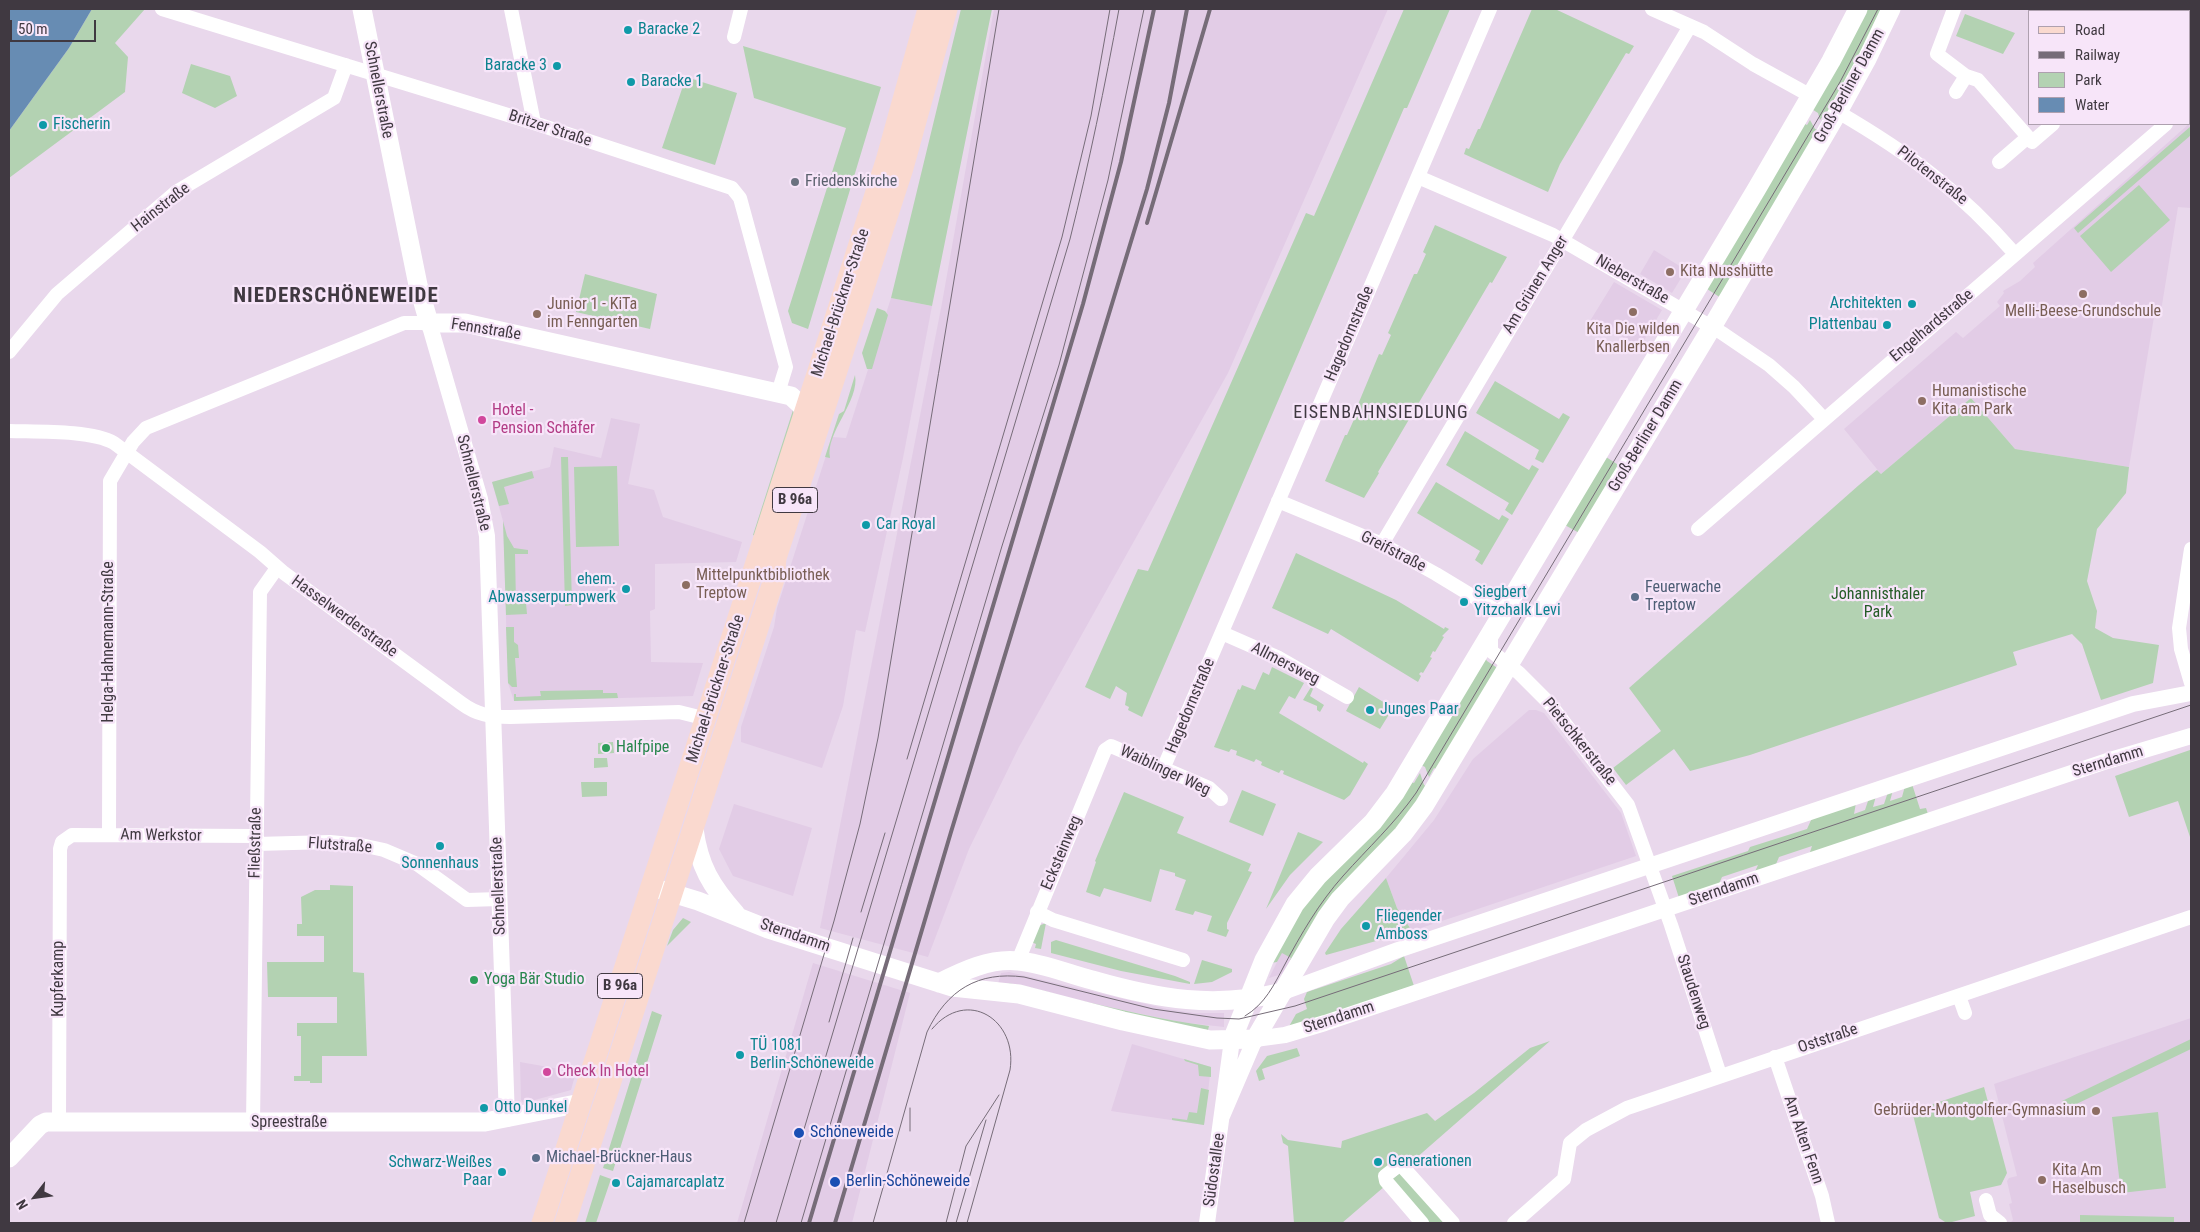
<!DOCTYPE html>
<meta charset="utf-8">
<style>
body{margin:0}
#map{position:relative;width:2200px;height:1232px;overflow:hidden;background:#e9d8ec;font-family:"Roboto Condensed",sans-serif}
canvas{display:block}
.frame{position:absolute;inset:0;border:10px solid #403941;pointer-events:none}
.legend{position:absolute;left:2028px;top:10px;width:162px;height:115px;box-sizing:border-box;background:#f7e5f9;border:1px solid #aea0af;margin:0;padding:6px 9px;list-style:none;font-size:15px;color:#403941}
.legend li{display:flex;align-items:center;gap:10px;height:25px}
.legend b{width:25px;border:1px solid #aea0af}
.north{position:absolute;left:10px;top:1172px;width:50px;height:50px;-webkit-text-stroke:4px #f7e5f9;paint-order:stroke;rotate:240deg;font-size:14px;font-weight:700;line-height:20px;text-align:center;color:#403941}
.north::after{content:'';display:block;margin:auto;width:18px;height:22px;background:#403941;clip-path:polygon(50% 0,100% 100%,50% 72%,0 100%)}
.scale{position:absolute;left:10px;top:20px;width:86px;height:22px;box-sizing:border-box;border:2px solid #403941;border-top:0;padding-left:6px;font-size:15px;line-height:18px;white-space:nowrap;color:#403941;-webkit-text-stroke:4px #f7e5f9;paint-order:stroke}
</style>
<div id="map">
<canvas width="2200" height="1232"></canvas>
<div class="frame"></div>
<ul class="legend">
<li><b style="height:6px;background:#fad9cf"></b>Road</li>
<li><b style="height:6px;background:#766c78"></b>Railway</li>
<li><b style="height:14px;background:#b3d2b2"></b>Park</li>
<li><b style="height:14px;background:#678cb3"></b>Water</li>
</ul>
<div class="north">N</div>
<div class="scale">50 m</div>
</div>
<script>
const context = document.querySelector('canvas').getContext('2d');
context.lineJoin = 'round';
function fill(path, color) {
  context.fillStyle = color;
  context.fill(path, 'evenodd');
}
function trace(path, color, width, dash) {
  context.strokeStyle = color;
  context.lineWidth = width;
  context.lineCap = dash ? 'butt' : 'round';
  context.setLineDash(dash || []);
  context.stroke(path);
}
function label(font, color, halo, rows, align = 'center') {
  context.font = font + ' "Roboto Condensed",sans-serif';
  context.lineWidth = 4.5;
  context.setLineDash([]);
  context.textBaseline = 'middle';
  context.strokeStyle = halo;
  context.fillStyle = color;
  for (const [text, x, y, turn = 0] of rows) {
    context.save();
    context.translate(x, y);
    context.rotate((+turn || 0) * Math.PI / 180);
    context.textAlign = isNaN(turn) ? turn : align;
    if (halo) context.strokeText(text, 0, 0);
    context.fillText(text, 0, 0);
    context.restore();
  }
}
fill(new Path2D(`
 M994 9H1388L1228 373 1019 747 969 849 928 957 820 928 942 303Z
 M2191 122V208L2178 207 2160 317H2154L2129 467 2015 449 1971 398 1881 474 1844 429 1956 332 1963 338 2000 306 1997 302 2004 293 2003 291 2020 281 2035 267 2033 263Z
 M1654 250 1686 270 1672 293 1640 274Z
 M1614 282 1662 310 1640 347 1614 332 1615 329 1604 322 1601 327 1590 321Z
 M891 298 932 306 903 458 865 632 856 630 843 706 822 768 741 742V727L774 627 777 608 832 437 846 438Z
 M611 418 640 424 628 484 654 490 663 517 742 542 736 562 655 564V609L650 611 651 662 703 663 693 696 514 701 508 683 503 521 492 482 550 467 554 447 601 458Z
 M1529 710H1536L1544 713 1621 813 1636 856 1412 931 1397 908 1386 878 1434 820 1473 759Z
 M734 804 812 828 793 896 733 876 719 849Z
 M1282 952 1292 958 1282 974 1269 978Z
 M813 963 910 993 852 1223H737Z
 M1009 972 1167 1009 1194 1013H1224V1027L1180 1022 998 984 1001 973Z
 M2191 1018V1223H2010L2013 1220 2009 1204 2012 1203 2007 1181 2009 1178 2017 1176 1994 1084Z
 M1132 1044 1211 1067 1204 1125 1111 1111Z
 M520 1062 576 1072 571 1090 524 1103 521 1100Z`), '#e2cce6');
fill(new Path2D(`
 M92 9H145L115 43 128 57 125 92 9 178V131L69 48Z
 M961 9H992L932 306 891 298Z
 M1404 9H1450L1407 108H1404L1142 717 1128 710 1129 707 1125 705 1127 693 1116 686 1110 699 1085 687 1138 569 1148 571 1306 213 1314 216Z
 M1532 9H1555L1634 46 1629 54 1626 53 1560 164 1548 192 1464 154 1466 148 1469 149 1478 129H1480Z
 M1864 9H1885L1827 119 1823 116 1820 120 1818 113 1810 108Z
 M1965 14 2015 33 2003 54 1956 36Z
 M743 46 881 87 808 329 792 323 788 311 846 128 754 98Z
 M191 64 230 76 237 96 215 108 182 93Z
 M686 77 737 93 715 165 662 148Z
 M1810 120 1815 129 1820 131 1721 298 1704 287 1801 122 1807 125Z
 M2191 126V135L2078 233 2074 228Z
 M2139 185 2170 220 2111 272 2080 236Z
 M1435 225 1507 257 1492 283 1490 282 1378 472 1379 473 1364 498 1325 481 1345 435H1347L1356 415 1354 414 1379 354 1382 355 1391 335 1388 333 1414 274H1417L1426 254 1423 252Z
 M585 274 657 294 650 329 576 312Z
 M877 308 885 311 888 315 872 369H867L862 353Z
 M855 375C860 401 825 433 830 458L825 457 839 414 844 411Z
 M1495 381 1559 419 1563 413 1570 417 1543 463 1535 459 1539 450 1476 413Z
 M1971 398 2015 449 2129 467 2126 493 2097 529 2087 581 2097 611 2095 628 2113 638 2159 645 2153 683 2101 700 2082 644 2072 634 2013 652 2017 665 1750 755 1690 771 1674 749 1626 785 1613 768 1661 731 1629 688 1859 485 1877 470 1881 474Z
 M793 410 794 414 755 536 753 535Z
 M1465 431 1529 470 1532 465 1539 469 1512 515 1505 510 1509 503 1446 465Z
 M1603 455 1620 466 1581 534 1563 524Z
 M561 457H568L572 605 565 606Z
 M617 466 619 546 576 547 574 467Z
 M532 471 534 478 504 487 509 504 499 506 492 482Z
 M1436 482 1499 520 1502 515 1509 519 1482 565 1475 560 1480 551 1417 513Z
 M503 521 507 536 514 548 528 550V554H515L516 603H526L527 614 506 615Z
 M1296 553 1396 600 1444 629 1445 627 1449 629 1442 636 1444 637 1435 652 1433 651 1430 657 1432 658 1423 673 1421 672 1419 674 1421 676 1418 682 1331 629 1328 634 1272 608Z
 M506 627H514V642L518 645 519 658H515L517 687H512L508 683Z
 M1484 656 1487 661 1499 669 1439 771 1434 768 1429 777 1425 767 1419 764Z
 M1272 667 1304 683 1295 699 1289 696 1279 713 1363 763 1364 761 1368 764 1350 795 1344 800 1283 774 1284 771 1281 770 1279 773 1261 765 1262 762 1256 759 1254 762 1236 755 1237 751 1231 749 1229 752 1214 747 1238 689 1240 690 1242 685 1255 690 1263 672 1269 675Z
 M1311 687 1313 689 1310 696 1324 705 1320 712 1317 710V706L1303 700Z
 M1359 687 1393 708 1380 729 1346 711Z
 M603 690V693H617L618 698 514 701V694H516V697H518L541 696 540 691Z
 M613 742 614 753 598 754V743Z
 M2190 750 2191 840 2178 801 2129 817 2115 776Z
 M594 758H607L608 767 594 768Z
 M1420 773 1424 785 1429 788 1297 959 1290 960 1291 958 1282 953 1277 962 1271 963 1285 936 1310 897 1411 782 1414 783Z
 M581 782H607V796L582 797Z
 M1912 784 1920 809 1926 808 1929 817 1808 858 1812 846 1779 857 1774 869 1753 876 1758 865 1722 877 1717 888 1680 901 1672 876 1748 851 1750 847 1807 829 1812 818 1856 803 1854 814 1865 810 1869 798 1876 796 1873 807 1884 804 1888 792 1893 790 1890 801 1902 797 1905 786Z
 M1242 790 1276 804 1263 836 1229 822Z
 M1124 792 1184 817 1177 833 1251 864 1248 871 1252 872 1227 923V929L1229 930 1226 937 1207 931 1212 916 1195 911 1193 915 1175 910 1186 880 1175 876V873L1160 869 1151 902 1104 888 1100 897 1086 892 1096 862 1095 861Z
 M1298 832 1323 842 1290 875 1266 909Z
 M1386 878 1397 908 1412 931 1326 955 1325 953 1341 929Z
 M330 885 353 886V972L364 973 367 1056H322V1083H310V1081H294V1076H301V1036H297V1023H337V997H268L267 962H324V936H297V924H302L301 897 315 890H330Z
 M683 918 691 922 667 946 673 930Z
 M1046 923 1041 949 1035 948 1036 944 1031 942 1038 926Z
 M1056 940 1175 976 1190 982V984L1121 971 1051 953V942Z
 M1404 956 1415 989 1287 1030 1296 1014 1307 1009 1304 999 1307 992 1391 964Z
 M1202 960 1232 969V972L1212 982 1194 984Z
 M1006 983C1029 986 1051 993 1073 999 1118 1009 1163 1020 1209 1026L1208 1030 1171 1025Z
 M652 1011 662 1015 613 1171 603 1168Z
 M2191 1039V1049L2066 1109 2062 1101Z
 M1550 1041 1407 1166 1403 1162 1385 1186 1342 1223H1294L1288 1146 1283 1143 1281 1134 1288 1140 1341 1148 1342 1141 1427 1113 1435 1121 1474 1093 1530 1048Z
 M1297 1048 1300 1056 1262 1069 1265 1079 1259 1081 1256 1071 1267 1056Z
 M1184 1059 1211 1067V1077L1199 1076 1198 1065 1185 1061Z
 M1984 1087 2007 1173 2001 1185 1970 1192 1975 1216 1952 1222H1945L1939 1218 1912 1111Z
 M1201 1088 1209 1090 1204 1125 1172 1120V1118L1187 1120 1189 1112 1197 1113Z
 M2158 1112 2166 1188 2121 1193 2112 1117Z
 M1400 1173 1447 1223H1427L1391 1180Z
 M600 1175 611 1179 596 1223H585Z
 M2080 1215 2174 1217V1223H2080Z`), '#b3d2b2');
fill(new Path2D(`
 M9 9H92L69 48 9 131Z`), '#678cb3');
trace(new Path2D(`
 M162 9 534 123 732 188 740 198 786 367 778 393
 M511 9 534 123
 M1652 9 1704 32 1753 64 1811 96
 M1954 9 1937 54 1966 76 1956 92
 M2119 9 2125 11
 M734 37 741 9
 M2189 50 2191 51
 M1966 76 1978 80 2028 137
 M2189 104 2191 102
 M1838 112C1910 154 1960 191 2015 254
 M1999 162 2028 137 2032 142 2053 124
 M1418 177 1553 235 1722 333 1769 365 1794 387 1824 419
 M9 352 57 294 176 192 334 98 346 65
 M9 431C36 432 91 430 114 443L260 552 284 573 461 703C477 715 491 717 510 717L679 712 707 719
 M1278 501 1382 544 1436 574 1502 614
 M1698 529 2166 124
 M1382 544 1690 26
 M2191 549 2179 628 2181 649 2191 683
 M1222 633 1279 658 1347 697
 M1491 634V651L1519 673 1550 704 1628 805 1671 925 1720 1075
 M1163 769 1490 9
 M109 835 110 481 133 442 146 428 404 323H429
 M256 844 330 842 361 845 384 850 417 864 467 900 499 899
 M1037 912 1053 920 1183 960
 M1018 961 1105 750 1111 746 1209 788 1221 799
 M1959 996 1965 1013
 M1775 1057 1822 1196 1828 1223
 M59 1122 60 849 62 842 72 835 256 836
 M253 1123 260 592 277 568
 M1986 1200 1990 1215 2000 1223
 M1422 1223 1386 1181 1385 1176 1398 1166 1401 1165 1453 1223
 M1514 1223 1564 1179 1570 1143 1586 1130 1627 1108 2191 917`), '#fff', 14);
trace(new Path2D(`
 M429 323 480 499 487 536 507 1119
 M1283 992 1398 950 2133 704 2191 693
 M1222 1116 1255 1039 1285 1035 1325 1023 2107 761 2191 736
 M1207 1223 1232 1040`), '#fff', 16);
trace(new Path2D(`
 M362 9 418 285 429 323H465L791 396 806 410 809 421
 M694 829C699 866 711 886 736 914
 M652 887 698 901 768 929 952 987 1019 994 1123 1021 1210 1040 1255 1039 1326 918 1340 899 1403 834 1424 806 1712 327 1838 112 1867 59 1891 9
 M939 983C963 971 990 958 1018 961 1043 963 1068 974 1092 980 1158 999 1215 1009 1283 992
 M1232 1040 1264 960 1295 904 1318 876 1373 822 1395 793 1756 190 1831 61 1858 9
 M9 1158 40 1125 46 1122H485L581 1103`), '#fff', 19);
trace(new Path2D(`
 M542 1223 886 161 928 9
 M565 1223 774 579 776 558 903 168 947 9`), '#fad9cf', 21);
trace(new Path2D(`
 M907 759 1062 237 1091 116 1110 9
 M861 912 885 833
 M1245 1016C1265 1004 1274 985 1284 966 1301 934 1319 903 1343 876 1368 848 1395 823 1416 793L1840 82 1878 9
 M829 1022 853 938
 M932 1029C967 987 1018 1020 1010 1070L967 1223
 M910 1131V1108
 M744 1223 834 921 860 824 878 738 999 9
 M776 1223 1070 239C1089 163 1105 86 1119 9
 M801 1223 1002 546 1059 365 1108 180 1144 9
 M873 1223 927 1032C947 990 978 971 1024 977L1153 1009 1217 1018 1239 1019 1295 1006 2191 705
 M946 1223 966 1146 999 1095
 M956 1223 986 1120`), '#766c78', 1);
trace(new Path2D(`
 M1147 223 1210 9
 M809 1223 1083 304 1121 162 1154 9
 M835 1223 951 832 1147 189 1169 103 1187 9`), '#766c78', 4);
for (const [x, y, r, color] of [
 [628,30,5,"#0f9aa8"],
 [557,66,5,"#0f9aa8"],
 [631,82,5,"#0f9aa8"],
 [43,125,5,"#0f9aa8"],
 [795,182,5,"#6b7280"],
 [1670,272,5,"#8d6e63"],
 [2083,294,5,"#8d6e63"],
 [1912,304,5,"#0f9aa8"],
 [1633,312,5,"#8d6e63"],
 [537,314,5,"#8d6e63"],
 [1887,325,5,"#0f9aa8"],
 [1922,401,5,"#8d6e63"],
 [482,420,5,"#d1479c"],
 [866,525,5,"#0f9aa8"],
 [686,585,5,"#8d6e63"],
 [626,589,5,"#0f9aa8"],
 [1635,597,5,"#5c6f8a"],
 [1464,602,5,"#0f9aa8"],
 [1370,710,5,"#0f9aa8"],
 [606,748,5,"#2e9e5b"],
 [440,846,5,"#0f9aa8"],
 [1366,926,5,"#0f9aa8"],
 [474,980,5,"#2e9e5b"],
 [740,1055,5,"#0f9aa8"],
 [547,1072,5,"#d1479c"],
 [484,1108,5,"#0f9aa8"],
 [2096,1111,5,"#8d6e63"],
 [799,1133,6,"#1a4fb4"],
 [536,1158,5,"#5c6f8a"],
 [1378,1162,5,"#0f9aa8"],
 [502,1172,5,"#0f9aa8"],
 [2042,1180,5,"#8d6e63"],
 [835,1182,6,"#1a4fb4"],
 [616,1183,5,"#0f9aa8"]
]) {
  const dot = new Path2D();
  dot.arc(x, y, r, 0, 2 * Math.PI);
  context.fillStyle = color;
  context.fill(dot);
  trace(dot, '#f7e5f9', 2);
}
for (const [x, y, w] of [
 [795,500,45],
 [620,986,45]
]) {
  const box = new Path2D();
  box.roundRect(x - w / 2, y - 12.5, w, 25, 4);
  context.fillStyle = '#f7e5f9';
  context.fill(box);
  trace(box, '#403941', 1);
}
label('bold 15px', '#403941', null, [
 ["B 96a",795,500],
 ["B 96a",620,986]
]);
label('16px', '#0d838f', '#f7e5f9', [
 ["Baracke 2",638,30],
 ["Baracke 3",547,66,"right"],
 ["Baracke 1",641,82],
 ["Fischerin",53,125],
 ["Architekten",1902,304,"right"],
 ["Plattenbau",1877,325,"right"],
 ["Car Royal",876,525],
 ["ehem.",616,580,"right"],
 ["Abwasserpumpwerk",616,598,"right"],
 ["Siegbert",1474,593],
 ["Yitzchalk Levi",1474,611],
 ["Junges Paar",1380,710],
 ["Sonnenhaus",440,864,"center"],
 ["Fliegender",1376,917],
 ["Amboss",1376,935],
 ["TÜ 1081",750,1046],
 ["Berlin-Schöneweide",750,1064],
 ["Otto Dunkel",494,1108],
 ["Generationen",1388,1162],
 ["Schwarz-Weißes",492,1163,"right"],
 ["Paar",492,1181,"right"],
 ["Cajamarcaplatz",626,1183]
], 'left');
label('16px', '#403941', '#f7e5f9', [
 ["Groß-Berliner Damm",1850,86,-61],
 ["Schnellerstraße",378,90,79],
 ["Britzer Straße",550,129,18],
 ["Pilotenstraße",1932,176,38],
 ["Hainstraße",161,208,-38],
 ["Nieberstraße",1632,280,30],
 ["Am Grünen Anger",1536,285,-59],
 ["Michael-Brückner-Straße",841,303,-72],
 ["Engelhardstraße",1932,326,-40],
 ["Fennstraße",486,330,9],
 ["Hagedornstraße",1350,334,-67],
 ["Groß-Berliner Damm",1646,436,-59],
 ["Schnellerstraße",473,483,76],
 ["Greifstraße",1393,552,27],
 ["Hasselwerderstraße",344,617,36],
 ["Helga-Hahnemann-Straße",109,642,-90],
 ["Allmersweg",1285,664,27],
 ["Michael-Brückner-Straße",716,689,-72],
 ["Hagedornstraße",1191,706,-67],
 ["Pietschkerstraße",1579,742,51],
 ["Sterndamm",2108,762,-17],
 ["Waiblinger Weg",1165,771,25],
 ["Am Werkstor",161,836,1],
 ["Fließstraße",256,843,-89],
 ["Flutstraße",340,846,4],
 ["Ecksteinweg",1062,853,-67],
 ["Schnellerstraße",499,886,-92],
 ["Sterndamm",1724,890,-19],
 ["Sterndamm",795,936,19],
 ["Kupferkamp",59,979,-90],
 ["Staudenweg",1693,992,72],
 ["Sterndamm",1339,1018,-18],
 ["Oststraße",1828,1039,-19],
 ["Spreestraße",289,1123],
 ["Am Alten Fenn",1803,1140,71],
 ["Südostallee",1215,1170,-82]
]);
label('16px', '#5b616d', '#f7e5f9', [
 ["Friedenskirche",805,182]
], 'left');
label('16px', '#785e54', '#f7e5f9', [
 ["Kita Nusshütte",1680,272],
 ["Junior 1 - KiTa",547,305],
 ["im Fenngarten",547,323],
 ["Melli-Beese-Grundschule",2083,312,"center"],
 ["Kita Die wilden",1633,330,"center"],
 ["Knallerbsen",1633,348,"center"],
 ["Humanistische",1932,392],
 ["Kita am Park",1932,410],
 ["Mittelpunktbibliothek",696,576],
 ["Treptow",696,594],
 ["Gebrüder-Montgolfier-Gymnasium",2086,1111,"right"],
 ["Kita Am",2052,1171],
 ["Haselbusch",2052,1189]
], 'left');
label('16px', '#b23c85', '#f7e5f9', [
 ["Hotel -",492,411],
 ["Pension Schäfer",492,429],
 ["Check In Hotel",557,1072]
], 'left');
label('16px', '#4e5e75', '#f7e5f9', [
 ["Feuerwache",1645,588],
 ["Treptow",1645,606],
 ["Michael-Brückner-Haus",546,1158]
], 'left');
label('16px', '#245c26', '#f7e5f9', [
 ["Johannisthaler",1878,595],
 ["Park",1878,613]
]);
label('16px', '#27864d', '#f7e5f9', [
 ["Halfpipe",616,748],
 ["Yoga Bär Studio",484,980]
], 'left');
label('16px', '#164399', '#f7e5f9', [
 ["Schöneweide",810,1133],
 ["Berlin-Schöneweide",846,1182]
], 'left');
context.letterSpacing = '1px';
label('18px', '#403941', '#f7e5f9', [
 ["EISENBAHNSIEDLUNG",1381,413]
]);
context.letterSpacing = '0px';
context.letterSpacing = '1px';
label('bold 21px', '#403941', '#f7e5f9', [
 ["NIEDERSCHÖNEWEIDE",336,297]
]);
context.letterSpacing = '0px';
</script>
